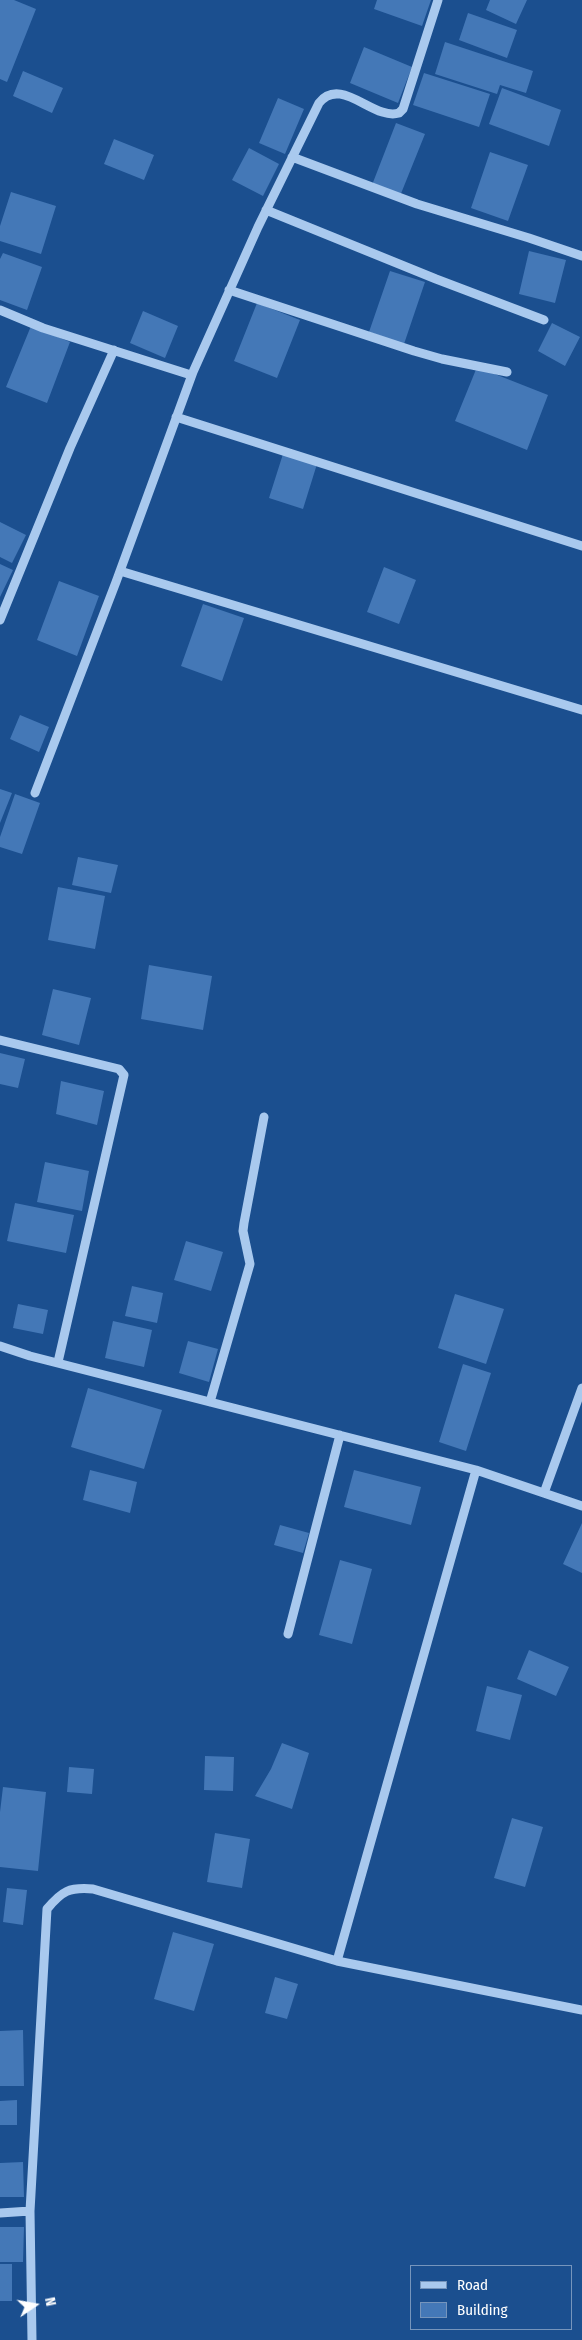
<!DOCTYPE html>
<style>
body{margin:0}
#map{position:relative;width:582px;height:2340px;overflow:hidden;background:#1b4f8f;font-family:"Fira Sans Condensed",sans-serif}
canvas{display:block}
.legend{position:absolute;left:410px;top:2265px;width:162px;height:65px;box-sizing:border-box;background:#1b4f8f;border:1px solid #7695bc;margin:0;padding:6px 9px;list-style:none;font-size:15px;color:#fff}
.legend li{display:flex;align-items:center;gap:10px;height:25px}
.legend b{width:25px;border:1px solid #7695bc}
.north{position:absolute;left:10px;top:2280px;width:50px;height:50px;-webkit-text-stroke:4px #1b4f8f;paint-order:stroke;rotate:78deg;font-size:14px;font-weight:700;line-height:20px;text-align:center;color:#fff}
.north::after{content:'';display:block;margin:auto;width:18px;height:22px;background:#fff;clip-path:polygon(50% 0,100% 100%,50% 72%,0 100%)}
</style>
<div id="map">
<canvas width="582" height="2340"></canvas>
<ul class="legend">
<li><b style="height:6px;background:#a9c9ee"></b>Road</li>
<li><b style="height:14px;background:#4478b7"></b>Building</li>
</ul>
<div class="north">N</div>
</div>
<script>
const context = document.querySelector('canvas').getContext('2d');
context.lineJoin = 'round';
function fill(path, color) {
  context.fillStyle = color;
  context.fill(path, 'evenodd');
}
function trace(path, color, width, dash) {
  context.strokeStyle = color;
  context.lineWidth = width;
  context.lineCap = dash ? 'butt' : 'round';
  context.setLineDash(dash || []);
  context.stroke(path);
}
fill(new Path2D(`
 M0 0H14L36 9 7 82 0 79Z
 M377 0H431L422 26 374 9Z
 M490 0H527L516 24 486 10Z
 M468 13 517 30 507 58 459 40Z
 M445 42 533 71 526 93 500 85 497 94 435 74Z
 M364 47 412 67 398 103 350 83Z
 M23 71 63 88 52 113 13 96Z
 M424 73 490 94 479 127 413 105Z
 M502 88 561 110 549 146 489 124Z
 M278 98 304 109 285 154 259 143Z
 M396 123 425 134 400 196 372 185Z
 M114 139 154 155 144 180 104 164Z
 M249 148 279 164 263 196 232 180Z
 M490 152 528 165 508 221 471 208Z
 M11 192 56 206 41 254 0 241V226Z
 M529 251 566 260 555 303 519 294Z
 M3 253 42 267 27 310 0 300V259Z
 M390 271 425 282 404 344 369 332Z
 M257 303 300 320 277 378 234 361Z
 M143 311 178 326 165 358 130 343Z
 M552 323 580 337 565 366 538 351Z
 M31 326 70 342 47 403 6 387Z
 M477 367 548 395 527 450 455 421Z
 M283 454 317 464 303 509 269 498Z
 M0 522 26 535 12 563 0 557Z
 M0 564 13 570 0 597Z
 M384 567 416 580 399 624 367 612Z
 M59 581 99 596 77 656 37 640Z
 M203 604 244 618 222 681 181 666Z
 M20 715 49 727 39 752 10 739Z
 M0 789 12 793 0 823Z
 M15 794 40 803 22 854 0 847V837Z
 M78 857 118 865 111 893 72 885Z
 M58 887 105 896 95 949 48 940Z
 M149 965 212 976 203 1030 141 1019Z
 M53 989 91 998 79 1045 42 1035Z
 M0 1053 25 1059 18 1088 0 1084Z
 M61 1081 104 1091 97 1125 56 1114Z
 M45 1162 89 1171 82 1211 37 1202Z
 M15 1203 74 1215 66 1253 7 1241Z
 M186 1241 223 1252 211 1291 174 1280Z
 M132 1286 163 1293 157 1323 125 1316Z
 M455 1294 504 1309 486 1364 438 1348Z
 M18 1304 48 1310 43 1334 13 1328Z
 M113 1321 152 1330 144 1367 105 1358Z
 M188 1341 218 1349 209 1382 179 1373Z
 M463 1364 491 1373 466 1451 439 1442Z
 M88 1388 162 1410 144 1469 71 1447Z
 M90 1470 137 1482 130 1513 83 1500Z
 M354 1470 421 1487 411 1525 344 1507Z
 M582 1523V1573L563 1564Z
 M280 1525 309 1533 303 1553 274 1545Z
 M340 1560 372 1569 352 1644 319 1635Z
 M529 1650 569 1667 556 1696 517 1679Z
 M487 1686 522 1695 510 1740 476 1731Z
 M282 1743 309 1753 292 1809 255 1796 271 1769Z
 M205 1756 234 1757 233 1791 204 1790Z
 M69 1767 94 1769 92 1794 67 1792Z
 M3 1787 46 1792 38 1871 0 1867V1812Z
 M512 1818 543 1827 525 1887 494 1878Z
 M215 1833 250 1839 242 1888 207 1882Z
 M7 1888 27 1890 23 1925 3 1922Z
 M173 1932 214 1944 194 2011 154 1999Z
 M275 1977 298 1984 287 2019 265 2013Z
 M23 2030 24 2086H0V2031Z
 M17 2100V2125H0V2101Z
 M23 2162 24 2197H0V2163Z
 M0 2227H24L23 2262H0Z
 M0 2264H12V2301H0Z`), '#4478b7');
trace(new Path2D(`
 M292 157 417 204 529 238 582 256
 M266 210 436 279 544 320
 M229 290 414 351 442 359 507 372
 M0 310 43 328 191 375
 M176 417 582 546
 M120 571 582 710
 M0 620 70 448 114 350
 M35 793 116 582 193 372 258 227 319 103C341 75 374 121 399 113L403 109 438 0
 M0 1040 119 1069 124 1075 58 1362
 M0 1346 30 1356 476 1470 582 1506
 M210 1402 250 1264 243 1231 244 1223 264 1117
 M544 1493 582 1388
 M288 1634 340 1435
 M337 1961 476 1470
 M0 2213 30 2211
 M32 2340 30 2211 47 1909C62 1891 69 1887 93 1889L337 1961 582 2010`), '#a9c9ee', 9);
</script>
